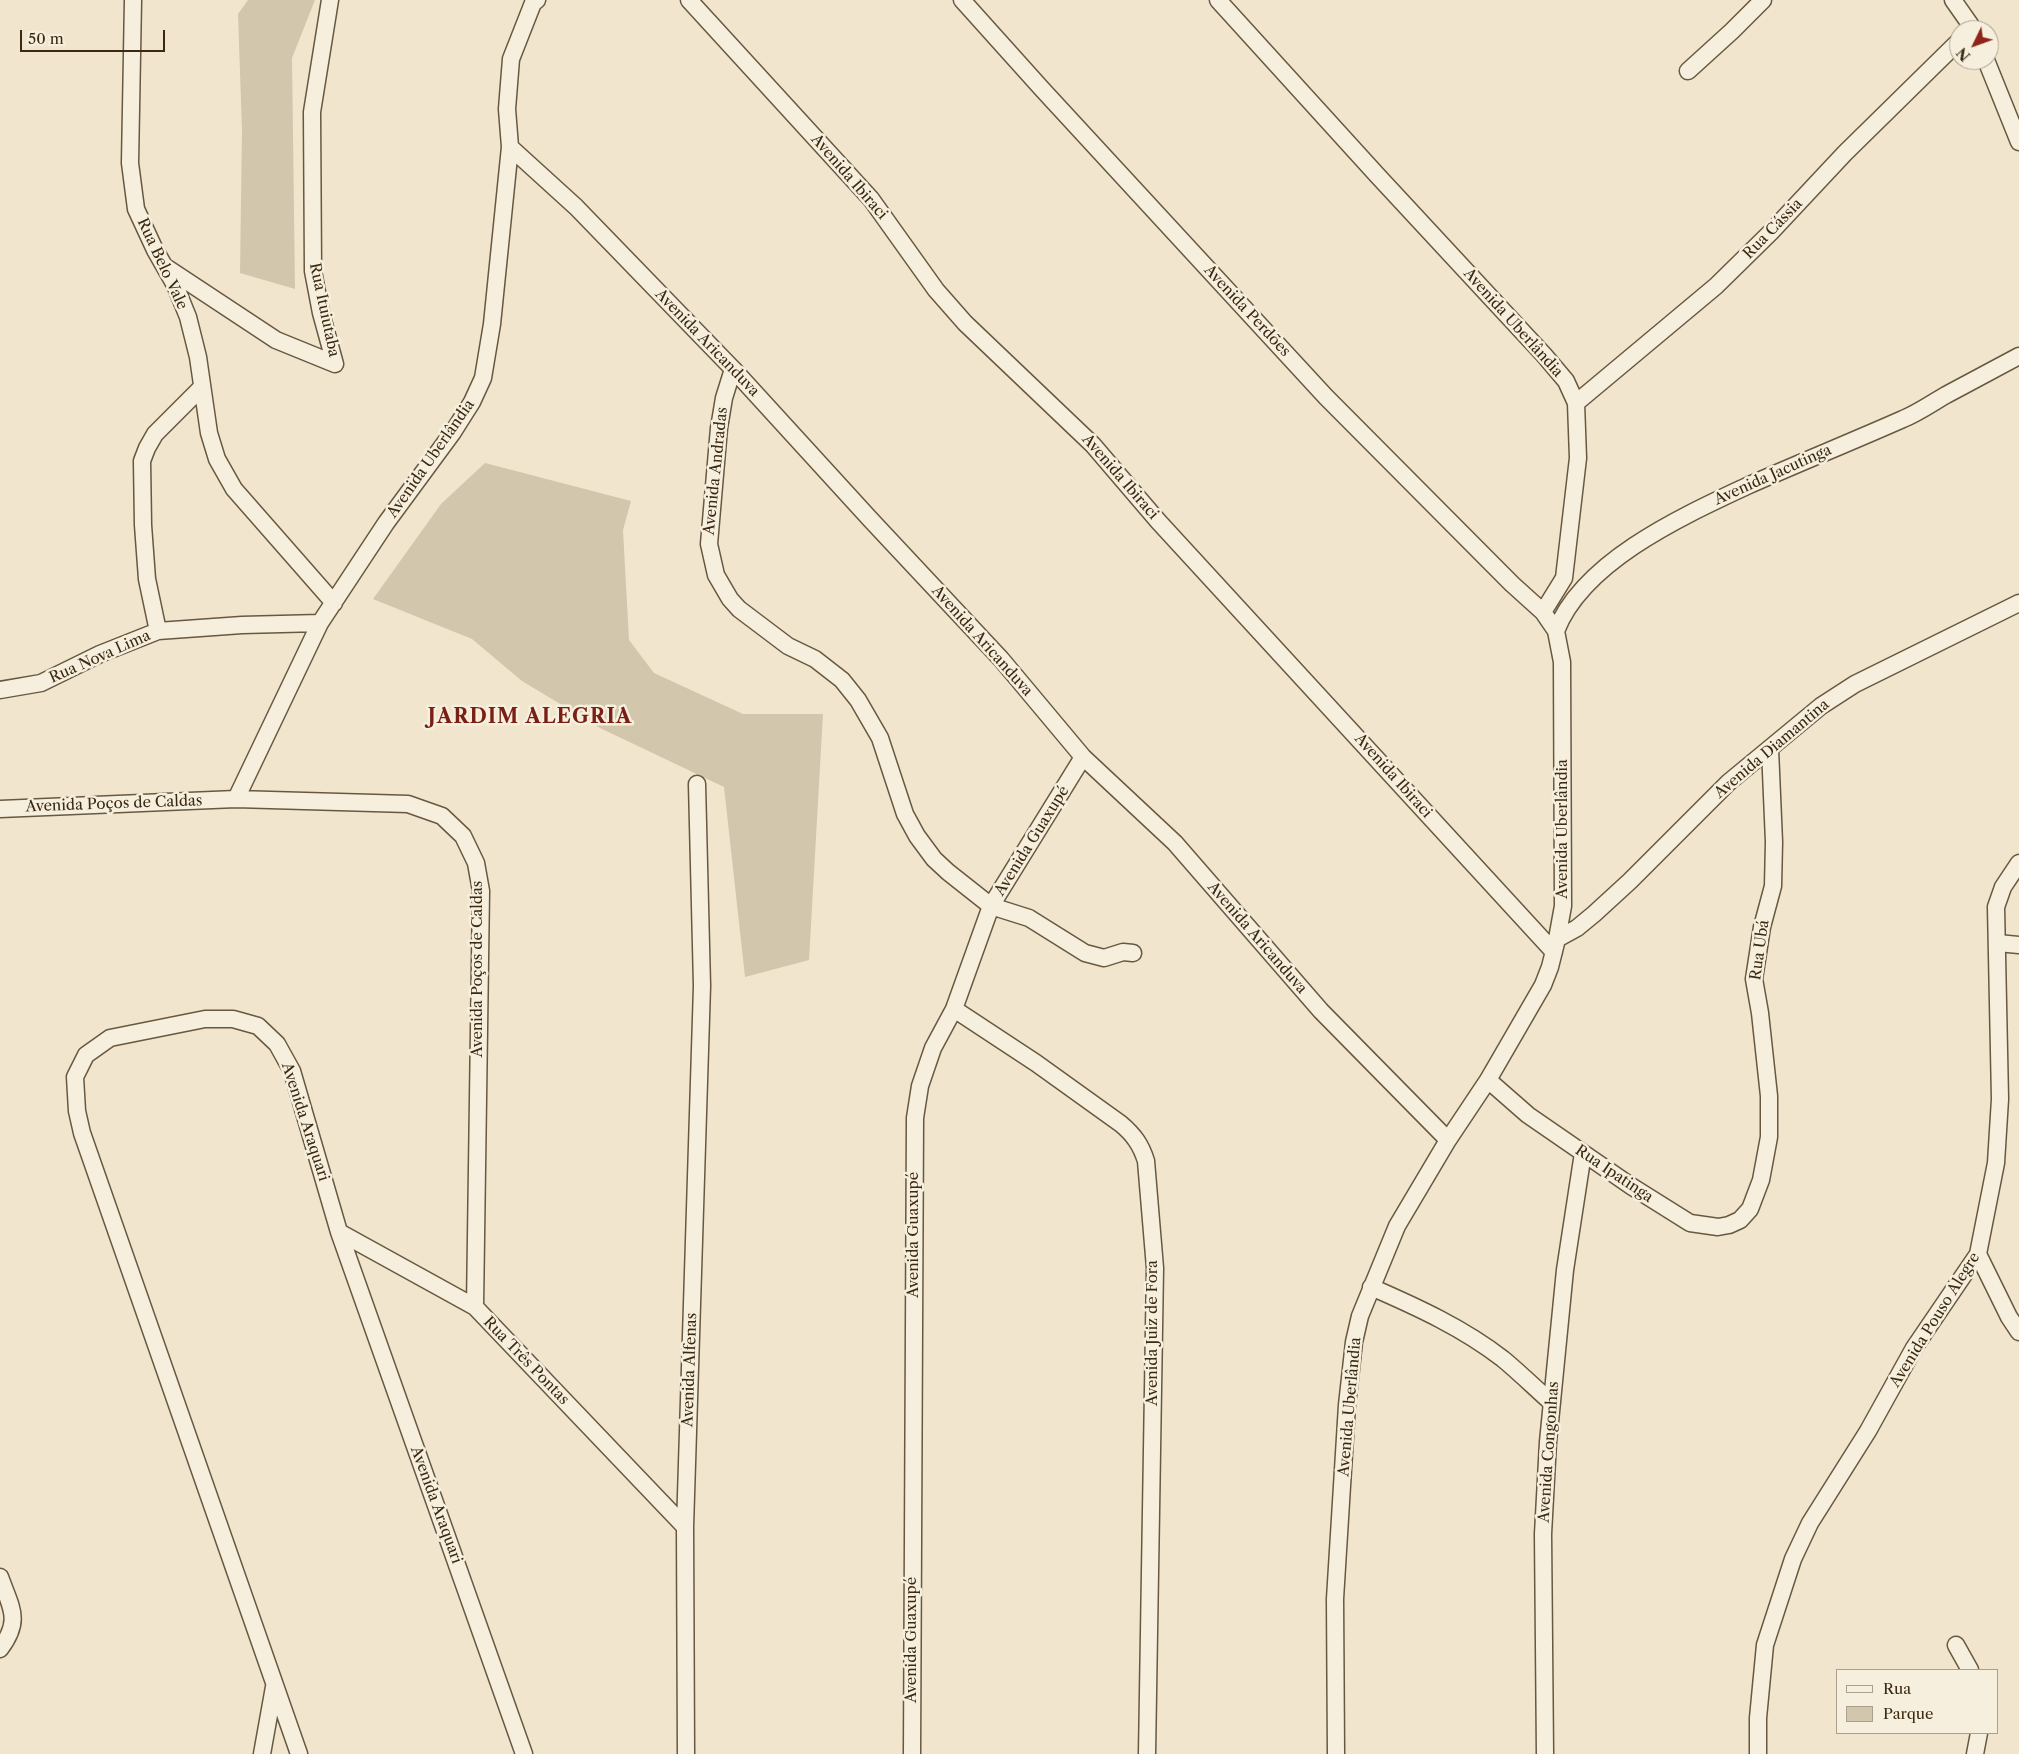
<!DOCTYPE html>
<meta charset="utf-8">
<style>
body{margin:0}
#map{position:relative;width:2019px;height:1754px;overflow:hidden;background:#f1e6cd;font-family:"Libre Caslon Text",serif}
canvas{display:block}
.legend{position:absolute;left:1836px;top:1669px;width:162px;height:65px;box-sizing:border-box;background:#f6efde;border:1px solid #aba08c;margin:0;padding:6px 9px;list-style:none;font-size:15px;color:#3b2911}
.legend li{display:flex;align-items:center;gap:10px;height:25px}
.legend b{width:25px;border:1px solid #aba08c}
.north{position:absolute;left:1949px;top:20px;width:50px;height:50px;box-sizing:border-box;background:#f6efde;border:1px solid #aba08c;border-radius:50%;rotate:228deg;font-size:14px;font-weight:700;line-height:20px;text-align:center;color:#3b2911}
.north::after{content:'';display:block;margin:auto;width:18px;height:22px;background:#8f2418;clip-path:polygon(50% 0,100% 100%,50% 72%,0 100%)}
.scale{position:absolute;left:20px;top:30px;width:145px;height:22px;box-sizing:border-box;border:2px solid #3b2911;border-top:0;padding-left:6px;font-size:15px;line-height:18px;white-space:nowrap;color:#3b2911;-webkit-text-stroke:4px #f6efde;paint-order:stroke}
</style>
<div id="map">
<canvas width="2019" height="1754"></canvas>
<ul class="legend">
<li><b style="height:6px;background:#f6efde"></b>Rua</li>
<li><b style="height:14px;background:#d2c6ad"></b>Parque</li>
</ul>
<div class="north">N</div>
<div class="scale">50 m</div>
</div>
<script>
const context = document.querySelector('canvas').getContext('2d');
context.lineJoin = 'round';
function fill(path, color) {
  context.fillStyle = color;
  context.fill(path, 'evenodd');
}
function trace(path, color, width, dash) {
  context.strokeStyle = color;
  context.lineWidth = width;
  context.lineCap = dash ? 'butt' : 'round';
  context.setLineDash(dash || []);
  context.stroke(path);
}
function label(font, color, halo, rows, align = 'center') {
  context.font = font + ' "Libre Caslon Text",serif';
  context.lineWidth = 5;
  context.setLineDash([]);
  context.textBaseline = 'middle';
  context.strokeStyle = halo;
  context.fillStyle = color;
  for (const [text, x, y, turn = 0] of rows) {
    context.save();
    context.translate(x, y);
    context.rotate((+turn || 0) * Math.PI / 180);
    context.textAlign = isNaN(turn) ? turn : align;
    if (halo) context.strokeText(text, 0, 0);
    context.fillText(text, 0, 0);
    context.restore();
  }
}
fill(new Path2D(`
 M248 0H315L292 58 295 289 240 273 242 130 238 14Z
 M485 463 631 501 623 530 629 640 654 673 743 714H823L809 960 745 977 724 787 600 728 522 681 472 639 373 599 441 504Z`), '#d2c6ad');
const minor = new Path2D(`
 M133 0 130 163 136 209 155 250 175 285 188 317 198 357 209 433 217 459 234 489 334 603
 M689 0 871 199 936 290 965 323 1093 445 1158 521 1554 952
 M962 0 1042 89 1326 397 1512 584 1543 612
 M1218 0 1377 175 1544 355 1566 381 1576 403 1578 458 1564 578 1543 612 1556 631 1562 662 1563 906 1557 939 1550 967 1543 985 1488 1080 1448 1140 1397 1226 1360 1316 1354 1342 1347 1405 1335 1599 1336 1754
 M1953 0 1974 30
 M1986 60 2019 142
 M1688 71 1732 31 1763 0
 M510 147 576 207 733 369 870 519 1001 659 1083 757 1175 843 1321 1011 1448 1140
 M167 268 276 340 335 364 321 313 313 271 312 112 330 0
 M733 369 724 398 719 428 709 544 716 575 730 599 739 609 788 646 815 659 842 680 858 700 880 738 905 814 917 836 934 859 948 872 991 906 1029 918 1085 953 1104 958 1123 952 1133 953
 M1576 403 1716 286 1771 232 1845 153 1959 41
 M158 631 147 579 143 525 142 461 147 448 155 434 202 387
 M1556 631C1583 561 1683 516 1747 486 1799 463 1851 442 1903 419 1918 413 1932 403 1946 395 1970 382 1995 369 2019 356
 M0 690 41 683 100 654 158 631 242 625 320 623
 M236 799 320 623 386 523 453 432 472 402 483 378 492 324 510 147 507 109 511 59 533 3 537 0
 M0 809 236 799 408 804 442 816 463 836 476 863 481 891 475 1307
 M1557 939 1577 928 1594 914 1630 881 1729 782 1821 706 1855 684 2019 603
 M1998 943 2019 945
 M954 1009 1036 1063 1121 1124C1134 1135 1141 1145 1146 1161L1155 1268 1147 1754
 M1488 1080 1528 1115 1631 1186 1690 1223 1718 1227 1729 1225 1740 1220 1750 1209 1761 1180 1769 1137V1096L1760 1013 1754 979 1762 927 1773 886 1774 842 1770 749
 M339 1232 475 1307 685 1527
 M1978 1254 2009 1317 2019 1332
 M1371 1287C1417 1307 1463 1328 1503 1359 1520 1373 1536 1389 1552 1403
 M0 1577C11 1608 22 1620 0 1649
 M1956 1645 1970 1670
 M262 1754 274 1687
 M299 1754 82 1133 77 1111 75 1077 86 1055 110 1038 205 1019H233L258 1026 277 1044 292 1071 339 1232 524 1754
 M686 1754 685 1527 702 986 697 784
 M912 1754 915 1118 920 1086 933 1048 954 1009 991 906 1083 757
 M1545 1754 1543 1534 1548 1442 1565 1270 1583 1153
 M1758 1754V1718L1765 1645 1793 1559 1810 1523 1868 1431 1914 1348 1978 1254 1996 1163 2000 1099 1996 907 2003 887 2019 863
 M1975 1754 1979 1733`);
trace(minor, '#685840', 19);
trace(minor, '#f6efde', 16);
label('15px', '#3b2911', '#f6efde', [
 ["Avenida Ibiraci",849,177,49],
 ["Rua Cássia",1773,229,-46],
 ["Rua Belo Vale",162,264,65],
 ["Rua Ituiutaba",324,310,78],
 ["Avenida Perdões",1247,311,47],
 ["Avenida Uberlândia",1513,323,48],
 ["Avenida Aricanduva",707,343,46],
 ["Avenida Uberlândia",431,459,-55],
 ["Avenida Andradas",716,471,-84],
 ["Avenida Jacutinga",1773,475,-24],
 ["Avenida Ibiraci",1120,477,49],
 ["Avenida Aricanduva",982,641,48],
 ["Rua Nova Lima",100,657,-24],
 ["Avenida Diamantina",1772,749,-40],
 ["Avenida Ibiraci",1393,776,48],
 ["Avenida Poços de Caldas",114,804,-2],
 ["Avenida Uberlândia",1563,829,-90],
 ["Avenida Guaxupé",1032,841,-58],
 ["Avenida Aricanduva",1257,938,49],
 ["Rua Ubá",1760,950,-82],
 ["Avenida Poços de Caldas",478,969,-90],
 ["Avenida Araquari",305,1122,72],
 ["Rua Ipatinga",1614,1174,34],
 ["Avenida Guaxupé",914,1235,-90],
 ["Avenida Pouso Alegre",1935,1320,-58],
 ["Avenida Juiz de Fora",1153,1333,-90],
 ["Rua Três Pontas",526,1361,46],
 ["Avenida Alfenas",690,1370,-88],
 ["Avenida Uberlândia",1350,1407,-85],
 ["Avenida Congonhas",1549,1452,-86],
 ["Avenida Araquari",436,1505,70],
 ["Avenida Guaxupé",912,1640,-90]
]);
context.letterSpacing = '1px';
label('bold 20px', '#7a1f14', '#f6efde', [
 ["JARDIM ALEGRIA",530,717]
]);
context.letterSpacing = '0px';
</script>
